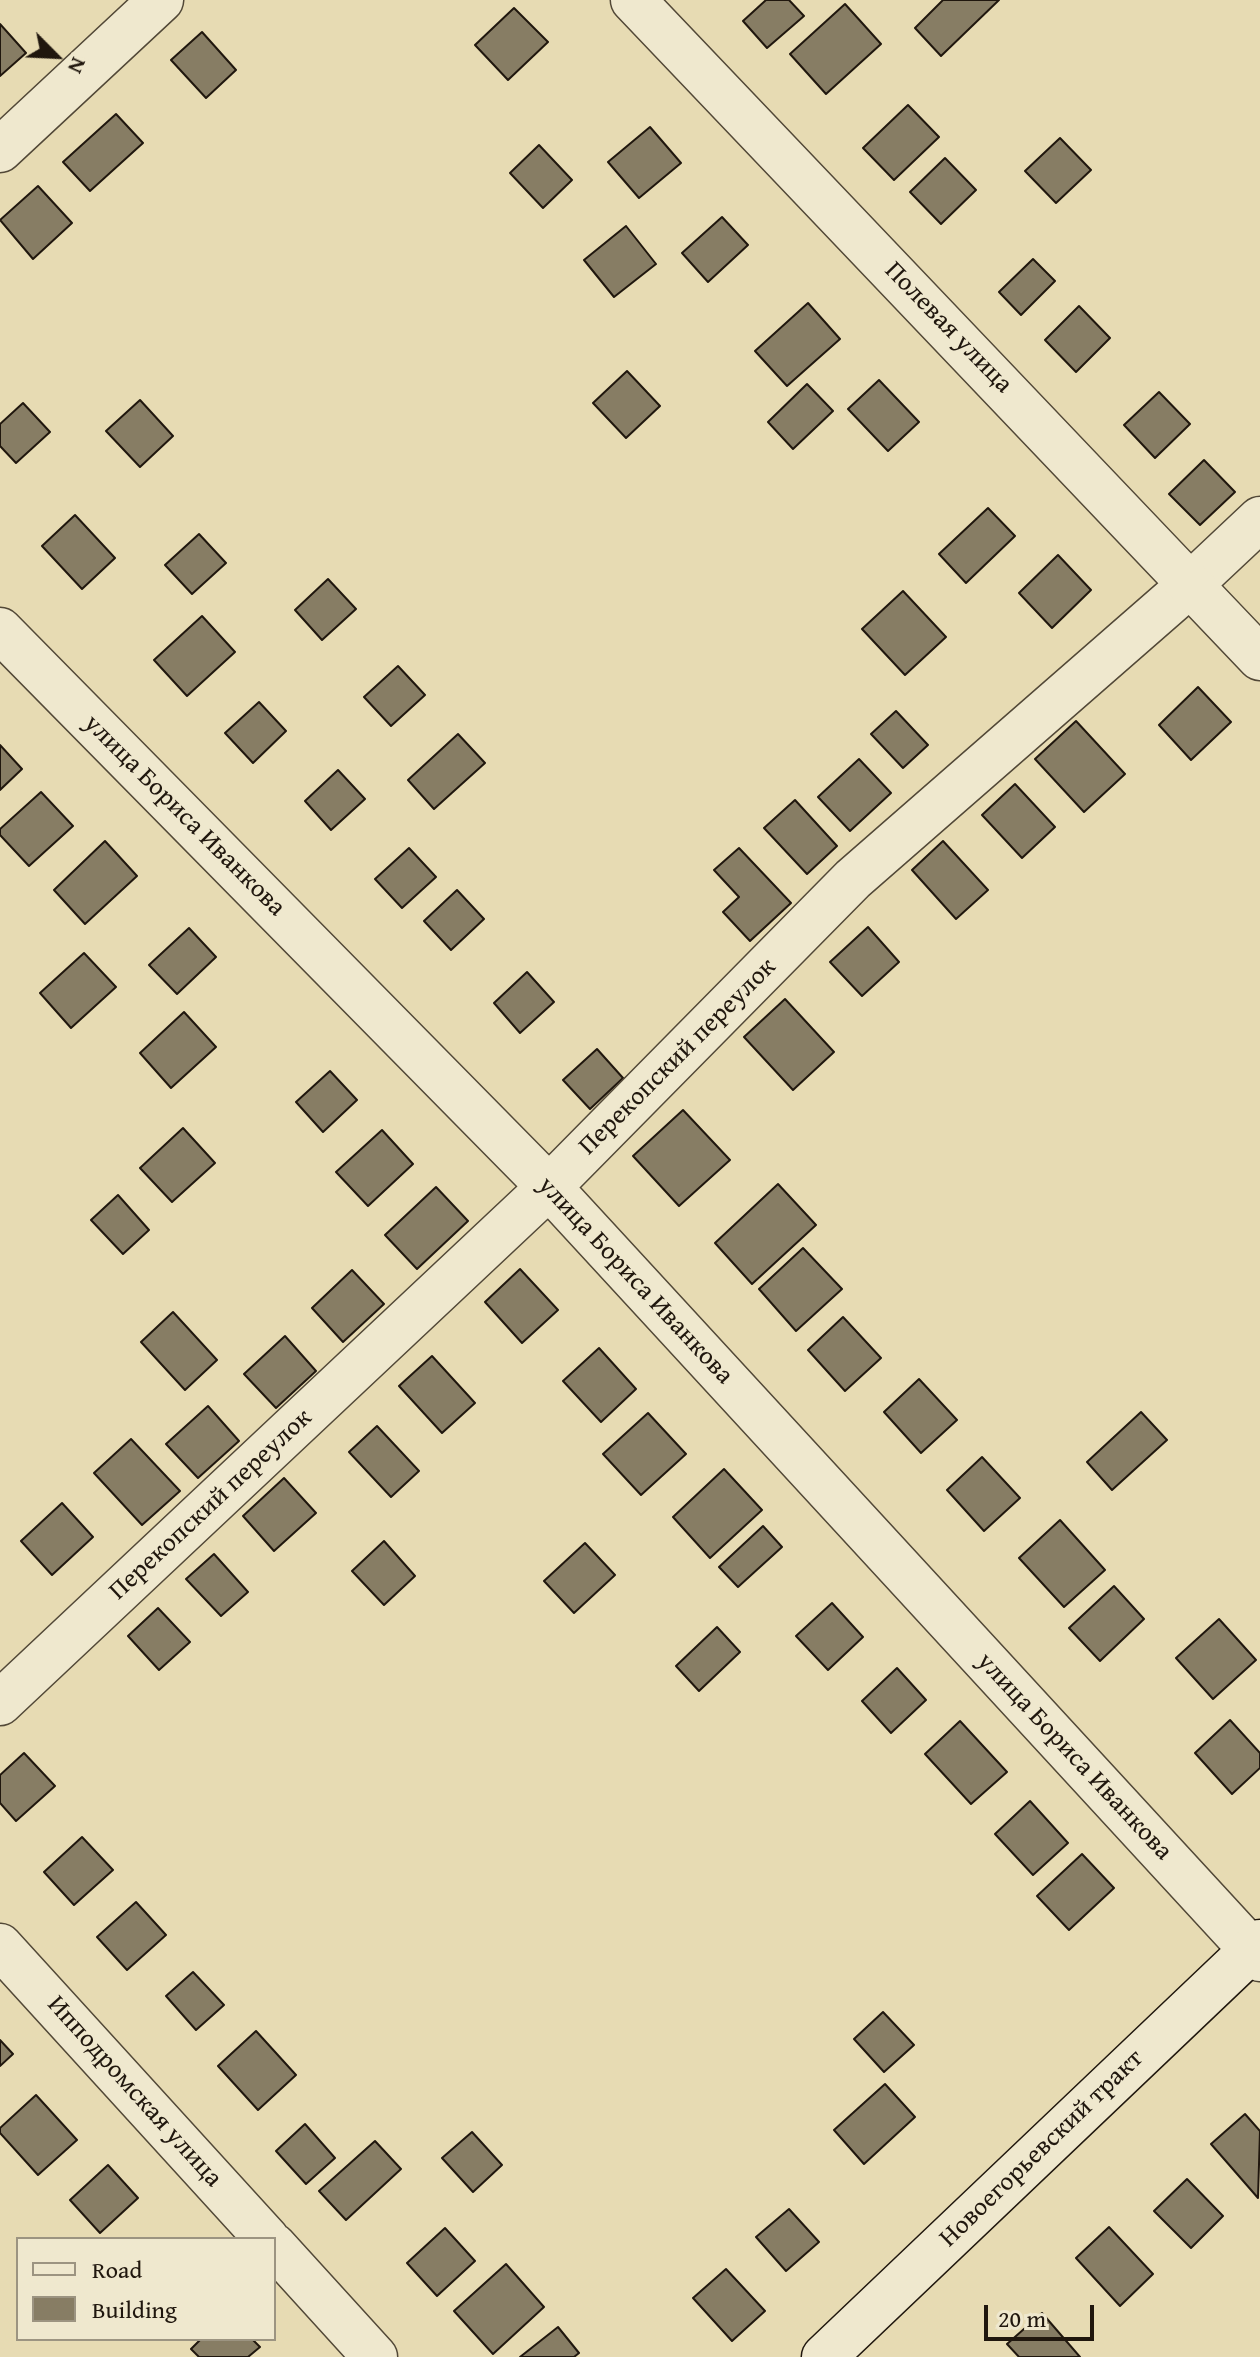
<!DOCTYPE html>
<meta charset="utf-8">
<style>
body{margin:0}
#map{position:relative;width:1260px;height:2357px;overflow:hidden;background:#e7dbb3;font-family:"Gentium Book Plus",serif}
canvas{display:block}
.legend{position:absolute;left:16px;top:2237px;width:260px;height:104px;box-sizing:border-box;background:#efe8ce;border:2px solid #9c9481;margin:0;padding:10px 14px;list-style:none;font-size:24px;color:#20170e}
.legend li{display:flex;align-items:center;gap:16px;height:40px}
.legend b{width:40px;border:2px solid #9c9481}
.north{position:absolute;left:16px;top:16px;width:80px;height:80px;-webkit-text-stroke:6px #efe8ce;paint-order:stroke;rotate:114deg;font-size:22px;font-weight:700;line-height:32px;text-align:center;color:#20170e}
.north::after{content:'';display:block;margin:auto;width:28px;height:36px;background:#20170e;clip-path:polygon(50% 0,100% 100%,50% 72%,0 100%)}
.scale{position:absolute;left:984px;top:2305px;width:110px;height:36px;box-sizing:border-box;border:4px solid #20170e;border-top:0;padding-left:10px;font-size:24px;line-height:28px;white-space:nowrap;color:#20170e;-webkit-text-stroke:6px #efe8ce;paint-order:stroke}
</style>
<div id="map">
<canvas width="1260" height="2357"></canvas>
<ul class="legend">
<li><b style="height:10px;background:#efe8ce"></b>Road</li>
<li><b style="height:22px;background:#877d64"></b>Building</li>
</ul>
<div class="north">N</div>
<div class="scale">20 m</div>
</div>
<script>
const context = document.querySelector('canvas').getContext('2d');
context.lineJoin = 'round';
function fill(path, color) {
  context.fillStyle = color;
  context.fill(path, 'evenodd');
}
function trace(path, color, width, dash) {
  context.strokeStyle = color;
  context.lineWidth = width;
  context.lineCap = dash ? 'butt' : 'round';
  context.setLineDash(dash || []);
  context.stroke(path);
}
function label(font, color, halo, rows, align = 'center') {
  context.font = font + ' "Gentium Book Plus",serif';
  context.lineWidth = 6;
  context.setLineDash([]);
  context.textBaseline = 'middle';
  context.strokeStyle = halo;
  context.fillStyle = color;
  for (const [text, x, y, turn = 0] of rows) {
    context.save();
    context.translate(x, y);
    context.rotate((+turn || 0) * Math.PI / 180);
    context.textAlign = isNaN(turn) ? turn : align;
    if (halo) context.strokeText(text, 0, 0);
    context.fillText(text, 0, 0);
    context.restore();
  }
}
const building = new Path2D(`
 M766 0H789L804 16 767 48 743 21Z
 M943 0H999L941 56 915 28Z
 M845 4 881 44 826 94 790 54Z
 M514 8 548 42 508 80 475 45Z
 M0 24 26 53 0 76Z
 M202 32 236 70 206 98 171 60Z
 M908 105 939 137 894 180 863 148Z
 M116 114 143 143 90 191 63 162Z
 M650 127 681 163 639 198 608 162Z
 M1060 138 1091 170 1056 203 1025 171Z
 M539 145 572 180 543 208 510 173Z
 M945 158 976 190 941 224 910 192Z
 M38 186 72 223 33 259 0 220Z
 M722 217 748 245 708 282 682 253Z
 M626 226 656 264 614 297 584 260Z
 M1033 259 1055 281 1021 315 999 292Z
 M808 303 840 339 787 386 755 351Z
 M1079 306 1110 338 1076 372 1045 340Z
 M627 371 660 406 626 438 593 403Z
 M879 380 919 422 888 451 848 409Z
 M807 384 833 411 793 449 768 422Z
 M1159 392 1190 424 1155 458 1124 425Z
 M140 400 173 436 140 467 106 431Z
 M23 403 50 432 16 463 0 446V424Z
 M1204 460 1235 492 1200 525 1169 494Z
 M988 508 1015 536 966 583 939 554Z
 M75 515 115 558 82 589 42 546Z
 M199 534 226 563 192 594 165 565Z
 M1058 555 1091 590 1052 628 1019 593Z
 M328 579 356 609 322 640 295 610Z
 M903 591 946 637 905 675 862 629Z
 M202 616 235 652 187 696 154 660Z
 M398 666 425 695 391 726 364 697Z
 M1198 687 1231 722 1191 760 1159 725Z
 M259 702 286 731 253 763 225 733Z
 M896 711 928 745 903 768 871 734Z
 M1076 721 1125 774 1084 812 1035 759Z
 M458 734 485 763 434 809 408 780Z
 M0 745 22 769 0 790Z
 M859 759 891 793 850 831 818 797Z
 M338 770 365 799 331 830 305 801Z
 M1015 784 1055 827 1022 858 982 815Z
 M41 792 73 826 29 866 0 835V829Z
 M795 800 837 846 807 874 764 828Z
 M105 841 137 876 85 924 54 890Z
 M943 841 988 890 956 919 912 870Z
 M409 848 436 877 402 908 375 879Z
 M739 848 791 903 750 941 723 912 739 897 714 870Z
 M457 890 484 919 451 950 424 921Z
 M868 927 899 962 862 996 830 962Z
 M189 928 216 957 177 994 149 965Z
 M84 953 116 987 71 1028 40 993Z
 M527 972 554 1002 520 1033 494 1003Z
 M785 999 834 1052 793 1090 744 1037Z
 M184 1012 216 1047 171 1088 140 1053Z
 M597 1049 623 1078 590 1109 563 1080Z
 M330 1071 357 1100 323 1132 296 1102Z
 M683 1110 730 1160 679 1206 633 1156Z
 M183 1128 215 1163 172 1202 140 1168Z
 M382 1130 413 1164 368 1206 336 1172Z
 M778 1184 816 1225 752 1284 715 1243Z
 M436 1187 468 1221 417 1269 385 1235Z
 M118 1195 149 1230 123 1254 91 1220Z
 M803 1248 842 1289 796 1331 759 1289Z
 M520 1269 558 1310 522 1343 485 1302Z
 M352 1270 384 1304 343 1342 312 1308Z
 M173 1312 217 1360 185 1390 141 1342Z
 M843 1317 881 1358 845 1391 808 1350Z
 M285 1336 316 1371 276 1408 244 1374Z
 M599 1348 636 1389 601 1422 563 1381Z
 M432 1356 475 1403 442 1433 399 1386Z
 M919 1379 957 1420 921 1453 884 1412Z
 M208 1406 239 1441 198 1478 166 1444Z
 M1141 1412 1167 1440 1112 1490 1087 1462Z
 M648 1413 686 1454 641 1495 603 1454Z
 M377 1426 419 1471 391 1497 349 1452Z
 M131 1439 180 1491 142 1525 94 1473Z
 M982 1457 1020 1498 984 1531 947 1490Z
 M724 1469 762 1510 710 1558 673 1517Z
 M284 1478 316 1513 274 1551 243 1516Z
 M62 1503 93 1537 52 1575 21 1541Z
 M1060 1520 1105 1570 1064 1607 1019 1558Z
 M763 1526 782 1547 738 1587 719 1567Z
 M384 1541 415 1576 384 1605 352 1571Z
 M585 1543 615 1575 574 1613 544 1581Z
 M214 1554 248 1592 221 1616 186 1579Z
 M1114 1586 1144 1619 1100 1661 1069 1628Z
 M832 1603 863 1637 828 1670 796 1636Z
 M158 1608 190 1642 159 1670 128 1636Z
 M1219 1619 1256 1660 1213 1699 1176 1658Z
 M717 1627 740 1652 699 1691 676 1666Z
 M897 1668 926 1700 891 1733 862 1701Z
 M1230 1720 1260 1753V1768L1232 1794 1195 1753Z
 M960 1721 1007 1772 971 1804 925 1754Z
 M24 1753 55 1786 16 1821 0 1803V1775Z
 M1030 1801 1068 1843 1033 1875 995 1834Z
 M82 1837 113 1870 74 1905 44 1872Z
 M1082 1854 1114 1888 1069 1930 1037 1896Z
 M136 1902 166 1935 127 1970 97 1937Z
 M193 1972 224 2005 196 2030 166 1996Z
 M883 2012 914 2045 884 2072 854 2039Z
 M256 2031 296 2075 258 2110 218 2066Z
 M0 2040 13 2054 0 2066Z
 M885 2084 915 2117 864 2164 834 2130Z
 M36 2095 77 2140 38 2175 0 2133V2128Z
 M1245 2114 1260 2131 1258 2198 1211 2144Z
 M305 2124 335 2158 306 2184 276 2151Z
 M472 2132 502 2165 473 2192 442 2158Z
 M375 2141 401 2169 346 2220 319 2191Z
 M108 2165 138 2198 100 2233 70 2200Z
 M1187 2179 1223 2216 1191 2248 1154 2211Z
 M789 2209 819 2242 786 2271 756 2237Z
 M1109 2227 1153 2274 1120 2306 1076 2258Z
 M445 2228 475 2261 437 2296 407 2263Z
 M506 2264 544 2307 493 2354 454 2311Z
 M726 2269 765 2311 732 2341 693 2298Z
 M1042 2313 1080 2357H1019L1007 2344Z
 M558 2327 579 2353 574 2357H520Z
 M201 2339H252L260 2347 248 2357H199L191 2349Z`);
fill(building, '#877d64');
trace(building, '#20170e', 2);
const minor = new Path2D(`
 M0 150 161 0
 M0 630 549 1187 1260 1959
 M0 1703 549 1187 853 879 1192 583 1260 519
 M0 1946 267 2239
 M274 2246 375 2357`);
const tertiary = new Path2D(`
 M633 0 1260 658`);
const secondary = new Path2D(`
 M824 2357 1260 1942`);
trace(minor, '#524837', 47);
trace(tertiary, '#524837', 47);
trace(secondary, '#20170e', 47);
trace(minor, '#efe8ce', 44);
trace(tertiary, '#efe8ce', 44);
trace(secondary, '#efe8ce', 44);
label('26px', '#20170e', '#efe8ce', [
 ["Полевая улица",948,328,46],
 ["улица Бориса Иванкова",184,816,45],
 ["Перекопский переулок",678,1057,-45],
 ["улица Бориса Иванкова",635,1281,47],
 ["Перекопский переулок",211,1505,-43],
 ["улица Бориса Иванкова",1074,1757,47],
 ["Ипподромская улица",134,2092,48],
 ["Новоегорьевский тракт",1042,2149,-44]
]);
</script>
